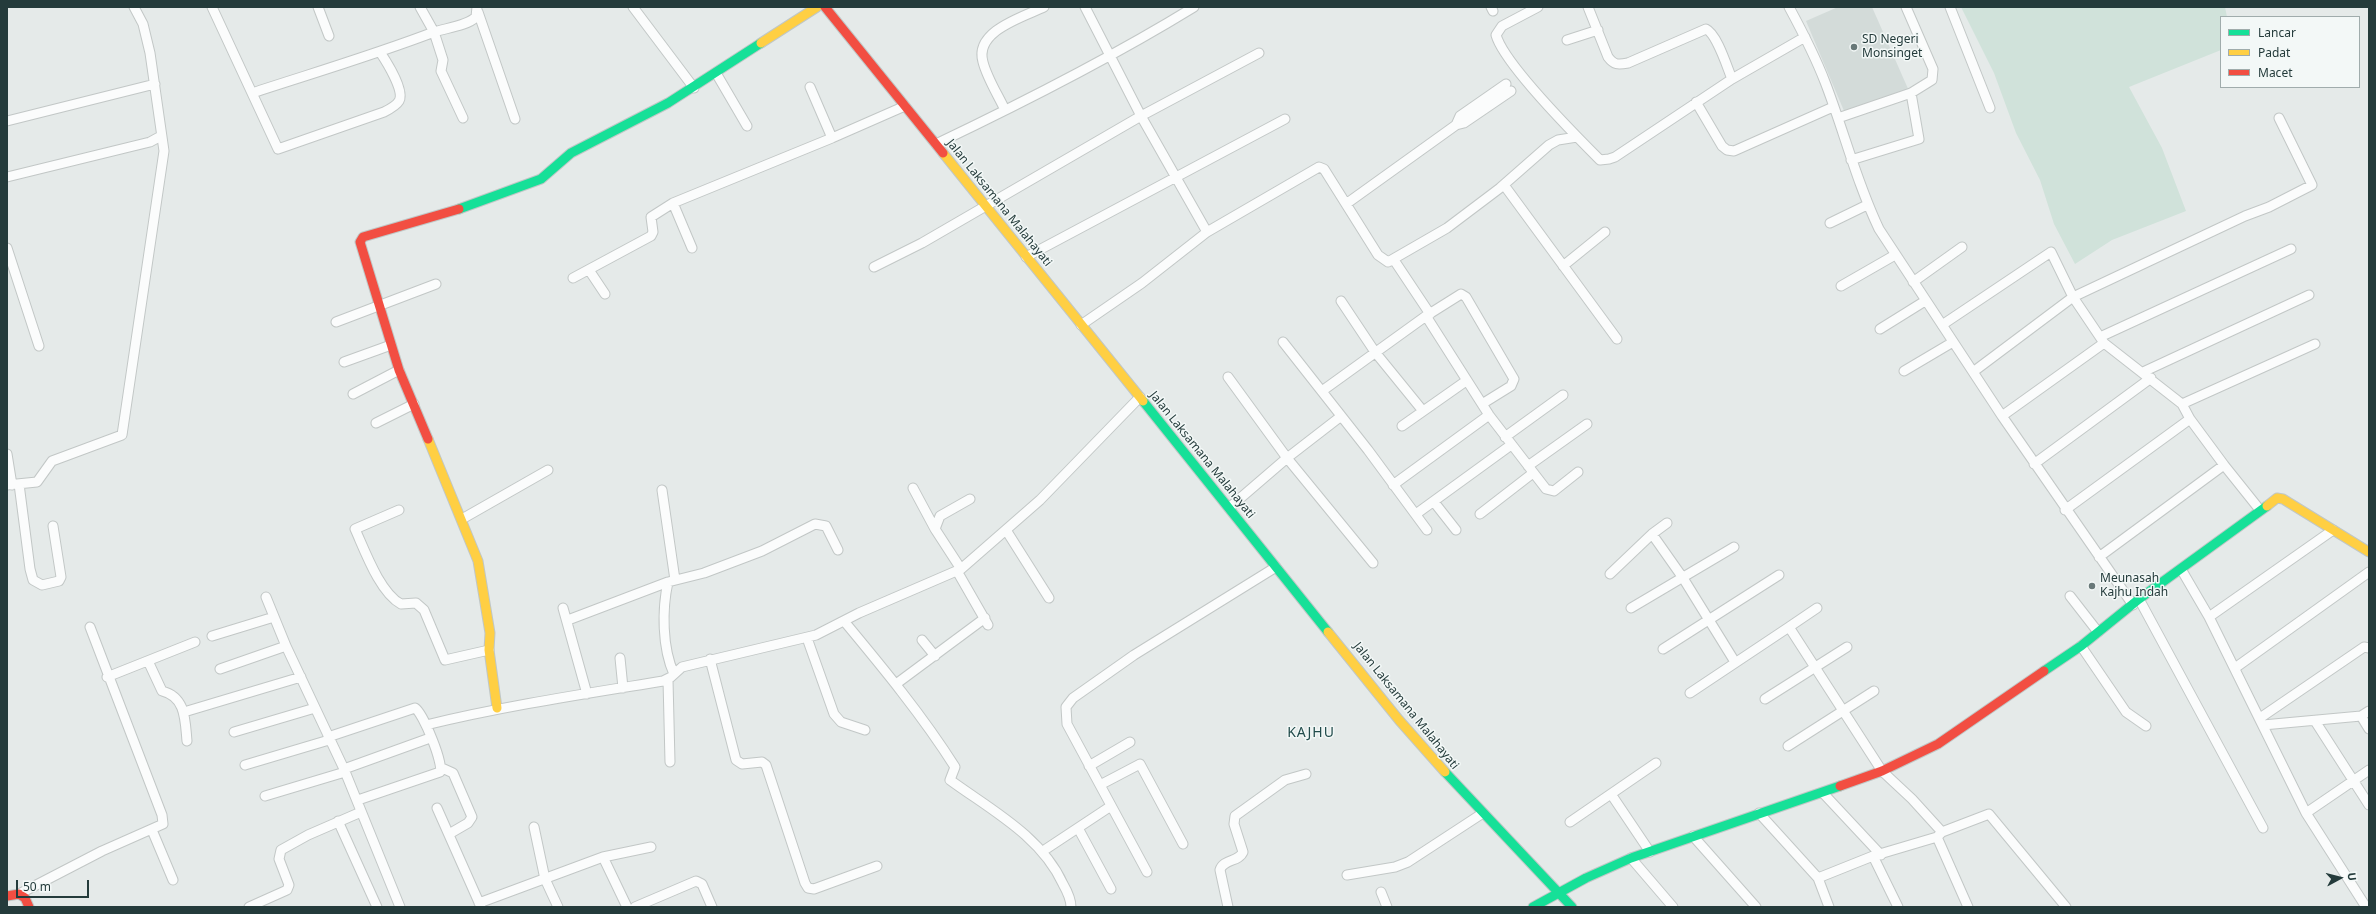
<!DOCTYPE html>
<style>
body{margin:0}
#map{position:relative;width:2376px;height:914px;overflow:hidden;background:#e5eae9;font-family:"Noto Sans",sans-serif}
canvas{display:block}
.frame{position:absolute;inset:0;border:8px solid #243b3b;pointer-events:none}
.legend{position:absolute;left:2220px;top:16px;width:140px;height:72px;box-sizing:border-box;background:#f3f8f7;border:1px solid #a0acac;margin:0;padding:5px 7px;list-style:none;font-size:12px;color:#243b3b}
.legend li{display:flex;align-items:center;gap:8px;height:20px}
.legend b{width:20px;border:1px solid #a0acac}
.north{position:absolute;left:2320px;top:858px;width:40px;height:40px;-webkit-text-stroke:3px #f3f8f7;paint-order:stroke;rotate:83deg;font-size:11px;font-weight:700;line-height:16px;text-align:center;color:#243b3b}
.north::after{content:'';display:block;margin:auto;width:14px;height:18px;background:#243b3b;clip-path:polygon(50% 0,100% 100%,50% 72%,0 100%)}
.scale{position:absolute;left:16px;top:880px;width:73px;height:18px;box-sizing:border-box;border:2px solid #243b3b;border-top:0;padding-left:5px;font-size:12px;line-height:14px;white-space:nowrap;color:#243b3b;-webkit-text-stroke:3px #f3f8f7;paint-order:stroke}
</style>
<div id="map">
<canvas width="2376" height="914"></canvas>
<div class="frame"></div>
<ul class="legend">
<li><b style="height:5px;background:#16e098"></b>Lancar</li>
<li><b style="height:5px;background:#ffcf43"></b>Padat</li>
<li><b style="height:5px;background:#f24e42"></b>Macet</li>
</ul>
<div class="north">U</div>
<div class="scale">50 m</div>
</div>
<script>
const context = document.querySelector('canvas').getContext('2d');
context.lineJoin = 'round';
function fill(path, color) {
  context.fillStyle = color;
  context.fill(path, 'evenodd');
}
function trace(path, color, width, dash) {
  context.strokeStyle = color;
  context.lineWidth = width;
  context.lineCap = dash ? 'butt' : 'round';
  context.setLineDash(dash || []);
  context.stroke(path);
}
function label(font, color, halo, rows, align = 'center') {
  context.font = font + ' "Noto Sans",sans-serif';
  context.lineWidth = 3;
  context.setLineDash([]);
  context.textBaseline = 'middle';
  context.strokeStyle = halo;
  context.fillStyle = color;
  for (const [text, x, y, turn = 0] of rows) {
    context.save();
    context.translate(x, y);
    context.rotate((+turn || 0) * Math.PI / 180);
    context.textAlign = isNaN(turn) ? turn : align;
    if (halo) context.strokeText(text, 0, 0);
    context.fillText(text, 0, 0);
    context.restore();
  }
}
fill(new Path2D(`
 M1838 7H1872L1909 91 1847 118 1806 21Z`), '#d3dbd9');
fill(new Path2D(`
 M1961 7H2225L2227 17H2221V50L2129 87 2162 148 2186 211 2112 240 2075 264 2054 224 2040 180 2016 133 1994 73Z`), '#d0e2da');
const street = new Path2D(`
 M212 7 278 149 384 112C390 109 396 106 399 101 405 91 386 61 380 52
 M318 7 329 36
 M420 7 434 32 443 60 441 71 463 118
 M633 7 694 88
 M1085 7 1141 116 1207 232
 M1491 7 1493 11
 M1538 7 1502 26 1496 35C1504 64 1576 136 1600 160L1609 159 1615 157 1732 79 1805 37
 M1588 7 1608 57C1614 65 1618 65 1628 63L1706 29C1717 34 1727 67 1732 79
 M1789 7C1802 31 1815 56 1825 82 1844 131 1856 181 1879 229L2002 416 2133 605
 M1950 7 1990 108
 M478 12 515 119
 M1567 40 1598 30
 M716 73 747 126
 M810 87 832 138 905 106
 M252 93C313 73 374 55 434 32 446 28 467 26 476 17L477 7
 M1696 102 1722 146 1727 150 1734 151 1833 107
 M1005 110C998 95 987 78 983 62 974 31 1023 17 1044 7
 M1838 118 1911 93 1932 80 1933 69 1906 7
 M7 121 155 84
 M1456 125 1464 123 1511 91
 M936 144C1024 102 1111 58 1194 7
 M1851 160 1919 139 1911 93
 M7 177 150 142 161 136
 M1504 185 1617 339
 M673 203 692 248
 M1346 204 1456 125 1460 116 1506 84
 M1830 223 1867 205
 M7 248 39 346
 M1026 257 1285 119
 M1394 260 1430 314
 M1563 266 1605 232
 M874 267 922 243 1141 116 1259 53
 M589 270 605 294
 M573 278 651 236 653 232 651 217 673 203 832 138
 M1913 282 1962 247
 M1841 286 1895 255
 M1341 301 1375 352 1423 411
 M1426 316 1489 415 1546 489 1554 491 1578 472
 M336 322 436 284
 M1081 325 1142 283 1207 232 1319 167 1324 169 1378 255 1388 262 1447 228 1500 188 1549 145 1558 140 1577 137
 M1942 325 2051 252 2073 297 2104 343 2182 404 2190 419 2224 465 2260 510
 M1880 329 1925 301
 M2100 337 2291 249
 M1283 342 1368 450 1427 530
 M344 362 391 345
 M1904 371 1953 342
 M1973 372 2073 297 2245 216 2269 207 2312 185 2279 118
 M2143 372 2309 295
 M1228 377 1287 458 1373 563
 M1322 391 1426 316 1461 294 1466 297 1514 379 1511 386 1482 404
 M353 394 399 370
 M2182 404 2315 344
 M2002 416 2104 343
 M376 423 414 404
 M1402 426 1466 381
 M1505 437 1563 395
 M7 454 12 485
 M2034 464 2151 378
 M1528 466 1587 424
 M19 484 30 569 33 580 42 585 59 581 61 577 53 526
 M7 485 37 482 52 461 122 435 164 151 150 53 143 24 134 7
 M1393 485 1489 415
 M913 488 935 529 961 569
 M662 490 675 580
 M1434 502 1456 530
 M1230 507 1287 458 1340 417
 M399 510 355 529C365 551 380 593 401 604L416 603 424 610 445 660 489 650
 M2065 510 2190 419
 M1416 514 1511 445
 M1480 514 1533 473
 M462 519 548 470
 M935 529 940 516 970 499
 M1006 530 1049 598
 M1652 534 1683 578 1735 662
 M2099 557 2224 465
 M2181 569 2209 617 2306 813 2366 907
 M957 571 988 625
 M1610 574 1652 534 1667 523
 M668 582C662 609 662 648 674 674
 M2070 596 2098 632
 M266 597 286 646 344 769 400 907
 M2139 599 2263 828
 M563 608 587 694
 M1631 608 1734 547
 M2209 617 2333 530
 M568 620 668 582 704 573 762 551 815 524 826 526 838 550
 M844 621C883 668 922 715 955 767L950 780C991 810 1041 836 1063 884 1067 891 1071 899 1071 907
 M1789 627 1817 608
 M212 636 274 617
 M807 638 834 714 841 722 865 730
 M922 640 935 656
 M2081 646 2126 712 2146 726
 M1663 649 1779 575
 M620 658 623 688
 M710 659 736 760 742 764 762 762 766 765 805 883 808 888 814 889 877 866
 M148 661 162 691C186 697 185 720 187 741
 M2235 668 2369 572
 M220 669 286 646
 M107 677 195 642
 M668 680 670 762
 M896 684 985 618
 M1690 693 1789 627 1882 771 1912 799 1942 832
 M1765 699 1847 647
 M2369 711 2361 716 2369 729
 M184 712 301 677
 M2260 718 2364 647 2369 648
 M2315 721 2369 805
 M426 725C504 706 584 694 663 681L671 677 682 667 816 635 859 613 961 569 1040 500 1140 397
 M2263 725 2361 716
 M234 732 315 708
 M328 737 415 708C423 713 444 764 440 772L358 800
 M1788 746 1874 691
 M245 765 329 740
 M1089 766 1130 742
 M442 768 453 773 472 817 468 823 449 834
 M344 769 430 738
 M1100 785 1140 764 1183 844
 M1823 793 1881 855
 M1611 794 1650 852
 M265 796 345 772
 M437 808 481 907
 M1759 813 1818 878 1829 907
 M2306 813 2369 770
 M338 821 377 907
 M1570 822 1656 763
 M534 827 545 879 558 907
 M1078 828 1111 889
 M152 830 173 880
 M1693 836 1756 907
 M1937 837 1968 907
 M1043 851 1111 806
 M1873 856 1898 907
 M603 857 627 907
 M1631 858 1673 907
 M1147 872 1067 724 1066 707 1073 698 1134 655 1276 567
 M1347 875 1395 867 1408 862 1483 813
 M1818 878 1873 856 1937 837 1942 832 1989 814 2066 907
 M1381 892 1387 907
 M19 894 102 851 163 824 162 815 90 627
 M479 903 603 857 651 847
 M249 907 287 890 289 885 279 859 281 850 308 835 361 812
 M635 907 696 881 702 884 712 907
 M1228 907 1220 870C1223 859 1239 862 1243 852L1234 824 1235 816 1285 780 1306 774`);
const fast = new Path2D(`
 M459 209 541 179 571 153 668 103 761 43
 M1143 401 1328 632
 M2044 671 2081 646 2139 599 2267 506
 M1445 772 1572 907
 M1533 907 1586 878 1631 858 1840 786`);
const slow = new Path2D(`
 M761 43 817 7
 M943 153 1143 401
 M428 439 478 561 490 633 489 650 497 708
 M2267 506 2277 498 2283 499 2369 552
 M1328 632 1399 720 1445 772`);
const jam = new Path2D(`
 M825 7 943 153
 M428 439 399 370 360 242 363 237 459 209
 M1840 786 1882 771 1938 744 2044 671
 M7 896 19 894 25 898 29 907`);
trace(street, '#c2c7c6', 11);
trace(fast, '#c0c7c6', 11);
trace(slow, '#c0c7c6', 11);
trace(jam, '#c0c7c6', 11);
trace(street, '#fbfcfc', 9);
trace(fast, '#16e098', 9);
trace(slow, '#ffcf43', 9);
trace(jam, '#f24e42', 9);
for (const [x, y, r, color] of [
 [1854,47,4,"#687878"],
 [2092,586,4,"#687878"]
]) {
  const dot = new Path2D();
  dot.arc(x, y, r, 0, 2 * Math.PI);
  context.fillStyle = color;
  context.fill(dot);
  trace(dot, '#f3f8f7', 1.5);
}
label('12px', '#243b3b', '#f3f8f7', [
 ["SD Negeri",1862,40],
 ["Monsinget",1862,54],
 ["Meunasah",2100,579],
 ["Kajhu Indah",2100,593]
], 'left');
label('12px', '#243b3b', '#f3f8f7', [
 ["Jalan Laksamana Malahayati",999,203,51],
 ["Jalan Laksamana Malahayati",1202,455,51],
 ["Jalan Laksamana Malahayati",1406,706,51]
]);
context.letterSpacing = '1px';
label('14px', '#224c4c', '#f3f8f7', [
 ["KAJHU",1311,733]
]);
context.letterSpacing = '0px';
</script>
